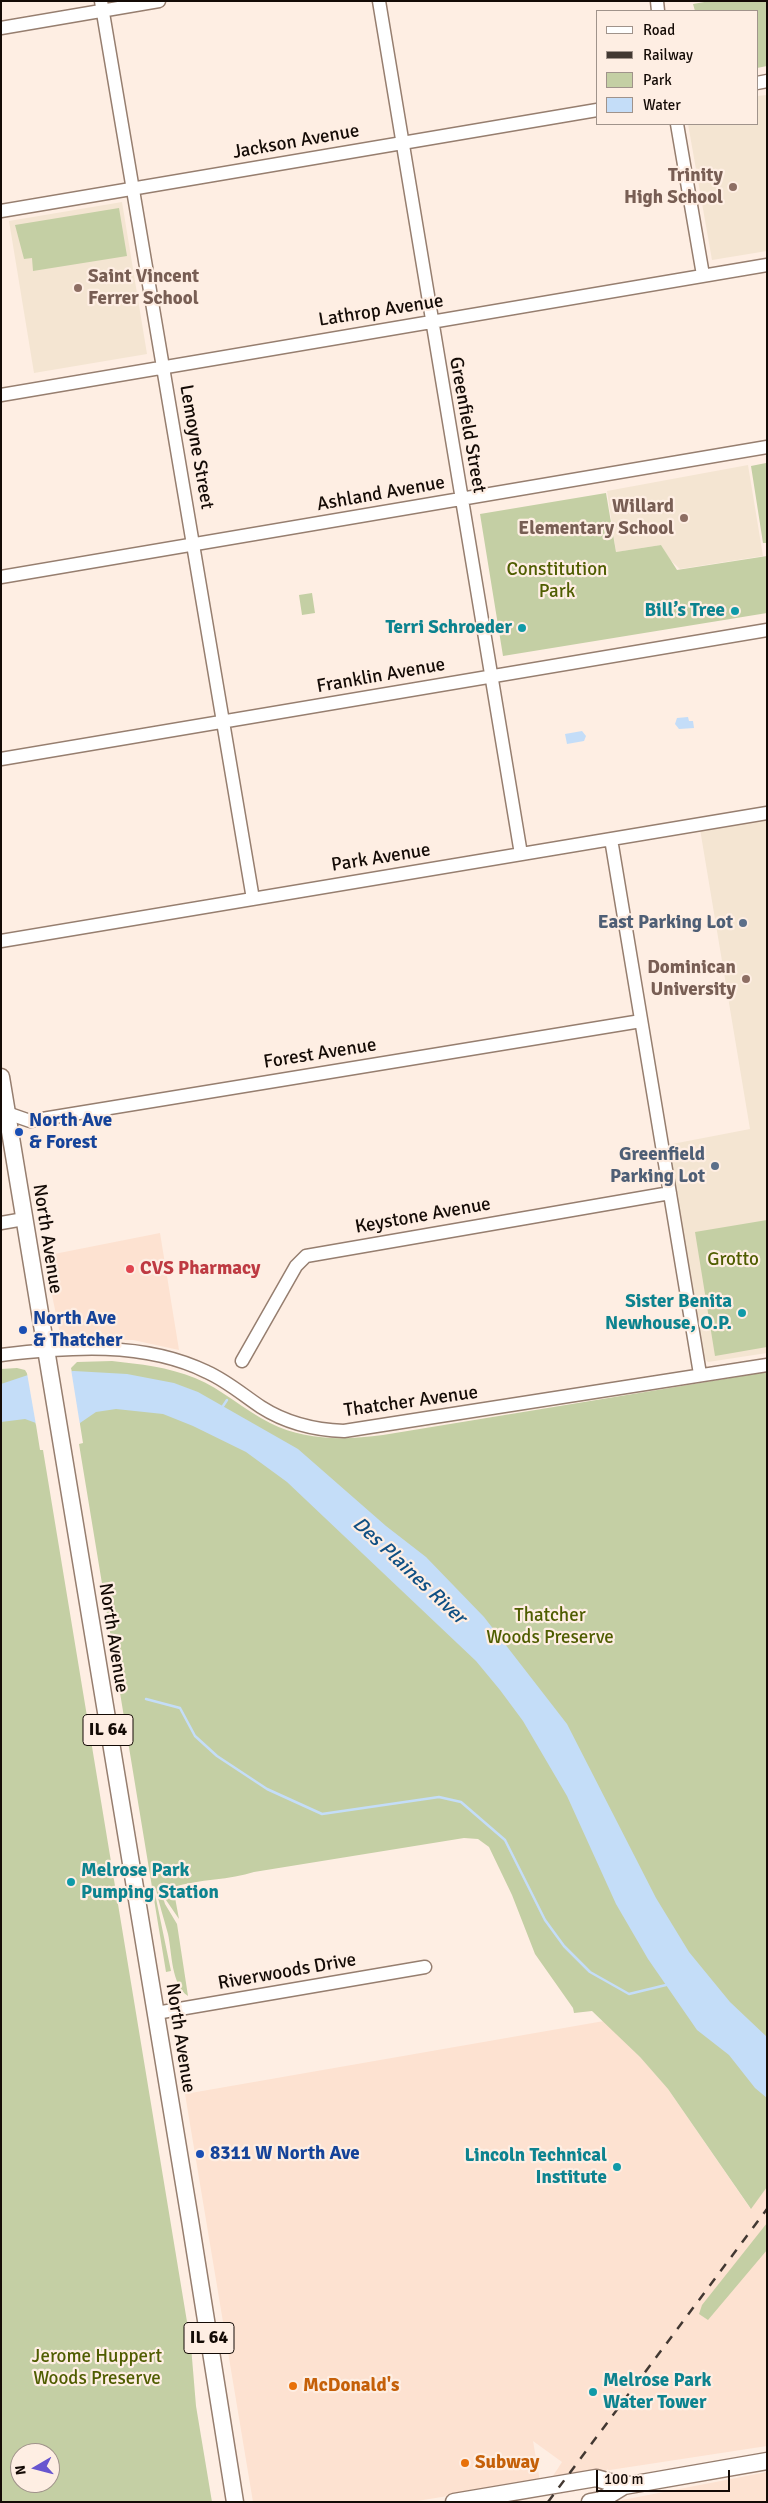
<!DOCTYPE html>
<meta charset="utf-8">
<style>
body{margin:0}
#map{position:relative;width:768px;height:2503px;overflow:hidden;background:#feeee3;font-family:Signika,sans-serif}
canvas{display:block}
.frame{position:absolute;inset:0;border:2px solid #140b06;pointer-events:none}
.legend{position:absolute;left:596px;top:10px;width:162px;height:115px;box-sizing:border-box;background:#feeee3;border:1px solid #a0938b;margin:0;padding:6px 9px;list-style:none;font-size:15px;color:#140b06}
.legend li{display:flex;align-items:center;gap:10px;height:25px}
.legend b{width:25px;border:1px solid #a0938b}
.north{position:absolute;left:10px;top:2443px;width:50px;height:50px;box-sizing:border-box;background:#feeee3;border:1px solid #a0938b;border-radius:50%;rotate:262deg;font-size:14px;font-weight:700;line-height:20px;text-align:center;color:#140b06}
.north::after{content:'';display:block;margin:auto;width:18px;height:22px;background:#6856cf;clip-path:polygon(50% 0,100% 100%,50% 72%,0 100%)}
.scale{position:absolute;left:596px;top:2470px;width:134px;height:22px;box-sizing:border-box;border:2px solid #140b06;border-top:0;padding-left:6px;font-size:15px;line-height:18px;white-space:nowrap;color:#140b06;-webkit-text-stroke:4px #feeee3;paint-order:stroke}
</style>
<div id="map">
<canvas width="768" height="2503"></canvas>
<div class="frame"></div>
<ul class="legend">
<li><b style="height:6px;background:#fff"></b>Road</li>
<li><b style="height:6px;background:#423832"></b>Railway</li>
<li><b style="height:14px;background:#c4cfa4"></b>Park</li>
<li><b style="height:14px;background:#c4ddf8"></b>Water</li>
</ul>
<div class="north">N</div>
<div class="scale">100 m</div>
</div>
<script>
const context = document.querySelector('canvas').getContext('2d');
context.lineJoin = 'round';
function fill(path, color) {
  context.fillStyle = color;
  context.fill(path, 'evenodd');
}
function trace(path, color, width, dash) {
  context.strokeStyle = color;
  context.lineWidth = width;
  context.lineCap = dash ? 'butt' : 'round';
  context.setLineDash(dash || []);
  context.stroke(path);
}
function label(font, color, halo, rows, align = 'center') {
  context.font = font + ' Signika,sans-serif';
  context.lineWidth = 4.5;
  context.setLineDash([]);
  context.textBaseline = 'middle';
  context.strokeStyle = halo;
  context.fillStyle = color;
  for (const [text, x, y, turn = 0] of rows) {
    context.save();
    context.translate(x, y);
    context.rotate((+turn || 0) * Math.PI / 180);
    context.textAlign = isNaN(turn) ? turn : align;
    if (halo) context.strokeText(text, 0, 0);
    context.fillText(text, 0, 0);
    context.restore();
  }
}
fill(new Path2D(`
 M160 1233 179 1350 133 1340 61 1339 44 1256Z
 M604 2021 640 2057 668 2089 750 2208 767 2187V2446L551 2479 562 2462 533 2441 540 2481 411 2502H253L185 2094Z
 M767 2472V2502H612Z`), '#fde2d1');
fill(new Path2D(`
 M767 95V251L712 260 688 124H757V96Z
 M122 202 147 354 34 373 9 221Z
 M748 465 763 556 680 569 670 560 661 545 616 552 607 491Z
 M767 818V1353L708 1362 703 1357 667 1145 750 1129 700 829Z`), '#f4e5d2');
fill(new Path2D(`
 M710 1H767V66L757 68V11H695L693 4Z
 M119 208 127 256 33 271 32 258 24 259 15 225Z
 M766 463 767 543H763L751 466Z
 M606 493 616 552 661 545 677 570 767 556V613L503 656 480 514Z
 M312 593 315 613 302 615 299 595Z
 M767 1220V1347L715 1356 695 1232Z
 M112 1361C140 1364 168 1367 195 1378 222 1389 244 1410 270 1423 306 1441 344 1440 383 1435L767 1372V2187L751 2209 668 2089 640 2057 592 2011 574 2013 573 2008 535 1954 512 1895 489 1847 478 1839 464 1838 254 1872C231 1880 199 1879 173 1887L179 1919 166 1900 163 1887 160 1888 165 1904 177 1924 188 1996C171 1985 172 1952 168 1934 164 1919 159 1904 156 1889H154L171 1971 166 1972 79 1444 83 1443 71 1368 77 1362Z
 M17 1368 25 1370 28 1375 40 1450H43L191 2346 196 2406 212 2502H1V1369ZM20 2453H50V2483H20Z
 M767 2223V2250L708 2320 699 2314 702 2305Z`), '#c4cfa4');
fill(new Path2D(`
 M688 717 689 721H693L694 728 679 729 675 724 677 718Z
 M582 731 586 736 584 741 567 744 565 734Z
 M74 1371 127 1374 174 1383 198 1392 298 1449 386 1526 426 1557 484 1617 567 1724 656 1898 689 1952 730 2002 767 2037V2098L755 2088 729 2055 697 2030 648 1959 616 1904 567 1796 523 1721 500 1690 476 1661 287 1482 246 1452 193 1426 163 1414 116 1409 96 1412 80 1423H36L25 1419 1 1422V1384L28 1375Z`), '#c4ddf8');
fill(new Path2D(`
 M71 1369 80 1425H36L27 1373Z`), '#feeee3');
trace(new Path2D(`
 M221 1409 227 1400
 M146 1699 180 1708 195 1736 217 1756 267 1789 322 1814 439 1797 461 1802 505 1840 545 1920 564 1946 590 1972 629 1994 666 1985`), '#c4ddf8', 2.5);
const minor = new Path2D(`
 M101 1 253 899
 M379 1 521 854
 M657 1 658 11
 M1 28 159 1
 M757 83 767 81
 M677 124 703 275
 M1 211 597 110
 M1 395 767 265
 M1 577 767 447
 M1 759 767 630
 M611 839 700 1374
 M1 941 767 813
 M7 1113 30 1121 641 1021
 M1 1223 24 1219
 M1 1355C69 1347 144 1341 207 1372 227 1381 243 1395 261 1407 286 1423 316 1430 344 1431L767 1365
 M242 1361 296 1266 306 1256 670 1193
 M156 2013 425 1967`);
const major = new Path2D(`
 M1 1077 190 2220 235 2502
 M454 2502 596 2478 624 2486
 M590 2502 601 2500 624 2486 767 2461`);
trace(minor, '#967e6f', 15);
trace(major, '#967e6f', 19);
trace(minor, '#fff', 12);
trace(major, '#fff', 16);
trace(new Path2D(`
 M548 2502 767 2209`), '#423832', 2.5, [9, 9]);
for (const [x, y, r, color] of [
 [733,187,5,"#8d6e63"],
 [78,288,5,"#8d6e63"],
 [684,518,5,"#8d6e63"],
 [735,611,5,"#0f9aa8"],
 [522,628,5,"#0f9aa8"],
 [743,923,5,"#5c6f8a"],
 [746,979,5,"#8d6e63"],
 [19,1132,5,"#1a4fb4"],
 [715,1166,5,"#5c6f8a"],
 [130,1269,5,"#e0444e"],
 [742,1313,5,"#0f9aa8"],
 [23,1330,5,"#1a4fb4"],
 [71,1882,5,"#0f9aa8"],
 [200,2154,5,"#1a4fb4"],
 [617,2167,5,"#0f9aa8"],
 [293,2386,5,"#e8710a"],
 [593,2392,5,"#0f9aa8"],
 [465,2463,5,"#e8710a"]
]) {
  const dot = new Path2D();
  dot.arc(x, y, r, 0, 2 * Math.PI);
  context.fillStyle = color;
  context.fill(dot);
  trace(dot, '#feeee3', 2);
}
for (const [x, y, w] of [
 [108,1730,50],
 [209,2338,50]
]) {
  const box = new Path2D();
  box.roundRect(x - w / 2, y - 15.5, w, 31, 4);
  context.fillStyle = '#feeee3';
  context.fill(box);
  trace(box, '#140b06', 1);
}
label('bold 18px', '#140b06', null, [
 ["IL 64",108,1730],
 ["IL 64",209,2338]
]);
label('19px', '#140b06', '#feeee3', [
 ["Jackson Avenue",296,142,-10],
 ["Lathrop Avenue",381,311,-9],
 ["Greenfield Street",467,425,80],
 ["Lemoyne Street",196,447,80],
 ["Ashland Avenue",381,494,-10],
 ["Franklin Avenue",381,676,-10],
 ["Park Avenue",381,858,-9],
 ["Forest Avenue",320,1054,-9],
 ["Keystone Avenue",423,1216,-10],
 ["North Avenue",47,1239,81],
 ["Thatcher Avenue",411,1402,-8],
 ["North Avenue",113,1638,81],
 ["Riverwoods Drive",287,1972,-10],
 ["North Avenue",180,2038,81]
]);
label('bold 19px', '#785e54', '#feeee3', [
 ["Trinity",723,176],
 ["High School",723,198],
 ["Saint Vincent",88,277,"left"],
 ["Ferrer School",88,299,"left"],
 ["Willard",674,507],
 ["Elementary School",674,529],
 ["Dominican",736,968],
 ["University",736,990]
], 'right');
label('19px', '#4f5d00', '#feeee3', [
 ["Constitution",557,570],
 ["Park",557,592],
 ["Grotto",733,1260],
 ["Thatcher",550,1616],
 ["Woods Preserve",550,1638],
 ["Jerome Huppert",97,2357],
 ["Woods Preserve",97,2379]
]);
label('bold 19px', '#0d838f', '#feeee3', [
 ["Bill’s Tree",725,611],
 ["Terri Schroeder",512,628],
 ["Sister Benita",732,1302],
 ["Newhouse, O.P.",732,1324],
 ["Melrose Park",81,1871,"left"],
 ["Pumping Station",81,1893,"left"],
 ["Lincoln Technical",607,2156],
 ["Institute",607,2178],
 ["Melrose Park",603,2381,"left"],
 ["Water Tower",603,2403,"left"]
], 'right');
label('bold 19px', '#4e5e75', '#feeee3', [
 ["East Parking Lot",733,923],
 ["Greenfield",705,1155],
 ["Parking Lot",705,1177]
], 'right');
label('bold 19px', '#164399', '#feeee3', [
 ["North Ave",29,1121],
 ["& Forest",29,1143],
 ["North Ave",33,1319],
 ["& Thatcher",33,1341],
 ["8311 W North Ave",210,2154]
], 'left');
label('bold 19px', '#be3a42', '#feeee3', [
 ["CVS Pharmacy",140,1269]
], 'left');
label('bold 19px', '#c56008', '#feeee3', [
 ["McDonald's",303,2386],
 ["Subway",475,2463]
], 'left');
label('italic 20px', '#0f4f83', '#feeee3', [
 ["Des Plaines River",409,1571,43]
]);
</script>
